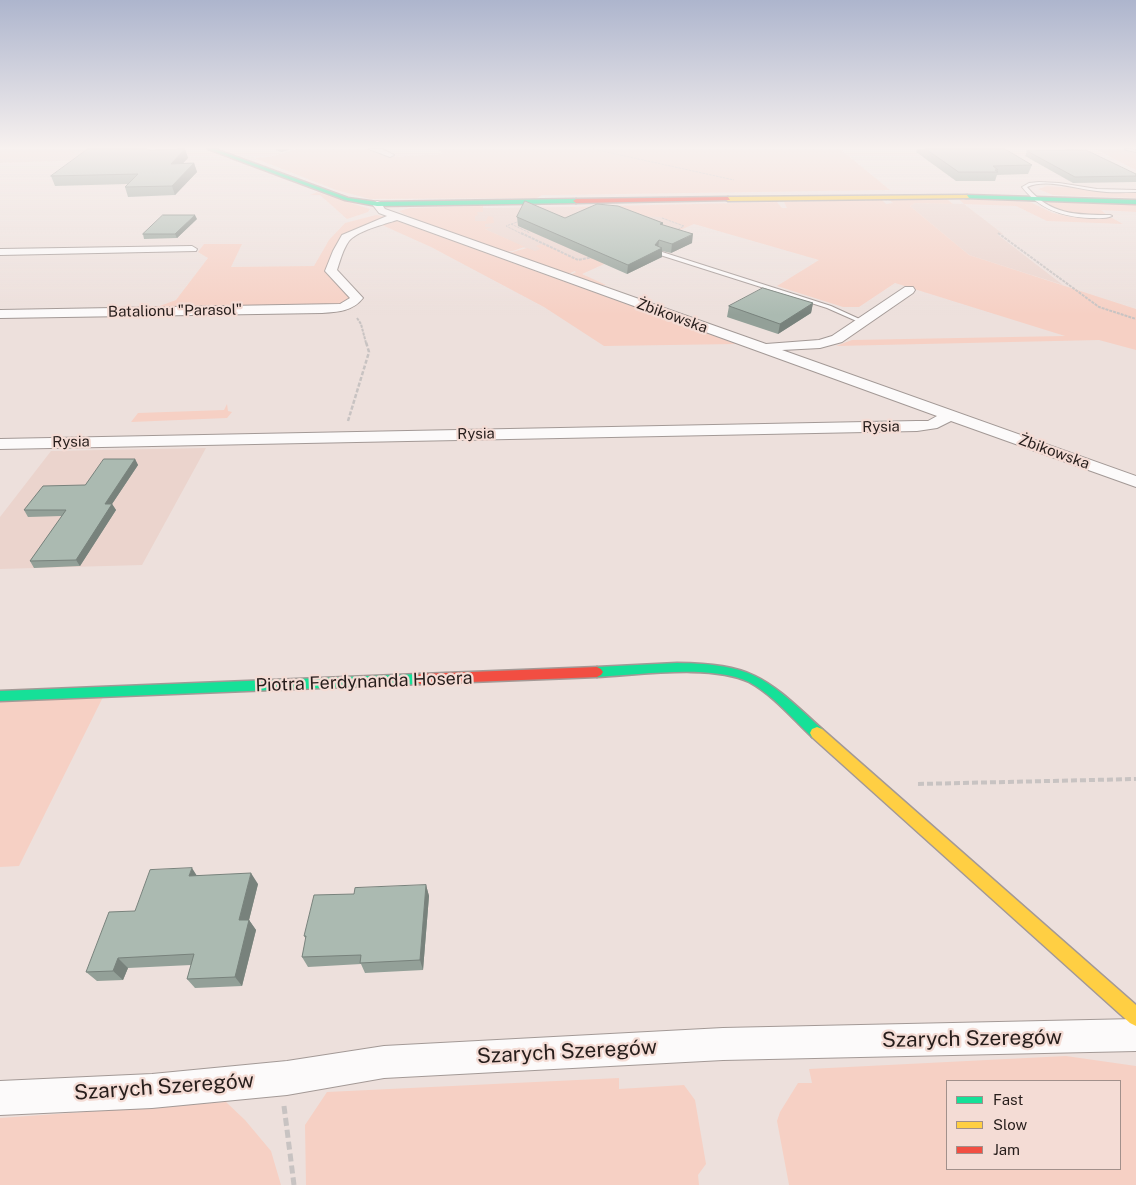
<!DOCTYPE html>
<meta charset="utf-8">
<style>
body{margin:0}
#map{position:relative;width:1136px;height:1185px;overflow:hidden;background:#ede0dc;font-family:"Public Sans",sans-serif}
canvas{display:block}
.legend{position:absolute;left:946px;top:1080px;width:175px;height:90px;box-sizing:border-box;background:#f4dcd5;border:1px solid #a2908b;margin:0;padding:6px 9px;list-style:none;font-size:15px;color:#261d1b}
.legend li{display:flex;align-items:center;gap:10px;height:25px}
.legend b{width:25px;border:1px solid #a2908b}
</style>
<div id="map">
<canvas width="1136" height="1185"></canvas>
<ul class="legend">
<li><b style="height:6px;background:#16e098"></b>Fast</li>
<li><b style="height:6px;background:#ffcf43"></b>Slow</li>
<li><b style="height:6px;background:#f24e42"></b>Jam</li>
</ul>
</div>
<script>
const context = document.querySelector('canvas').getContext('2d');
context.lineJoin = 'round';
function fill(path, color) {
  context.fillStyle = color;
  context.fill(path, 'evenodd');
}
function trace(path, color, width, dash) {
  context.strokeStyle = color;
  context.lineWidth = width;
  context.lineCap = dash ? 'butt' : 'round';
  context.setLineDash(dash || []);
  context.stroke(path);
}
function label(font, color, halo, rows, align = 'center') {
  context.font = font + ' "Public Sans",sans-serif';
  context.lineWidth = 4.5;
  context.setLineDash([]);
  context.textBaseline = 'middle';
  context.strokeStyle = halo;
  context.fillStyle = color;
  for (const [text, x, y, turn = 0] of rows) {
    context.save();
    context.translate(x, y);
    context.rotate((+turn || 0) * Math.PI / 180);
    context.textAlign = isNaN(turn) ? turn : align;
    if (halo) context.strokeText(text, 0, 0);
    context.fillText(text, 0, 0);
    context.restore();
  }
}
fill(new Path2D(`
 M0 149H139L84 160 0 163Z
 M915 203 964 204 1003 234 998 235 1063 285 969 255 910 206Z
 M574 207 672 217 694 223 581 274 474 224 468 215 483 208Z
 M206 448 142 565 0 569V517L51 451Z`), '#ebd4cd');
fill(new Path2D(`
 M0 149H71L76 155 0 158Z
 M297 149H367L390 157 442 154 439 149H840L890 190 558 195H542L537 198 370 199 336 190 254 158 269 157Z
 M1095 149H1120L1136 153V170Z
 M1047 186 1136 192V198L1053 195 1038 189Z
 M317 192 370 209 368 212 347 219 320 195H310Z
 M947 199 953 204 915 203 910 206 969 255 1136 309V350L1099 340 836 346 852 340 1065 336 895 283 859 307H843L777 286 819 260 694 224 645 246 685 226 661 217 618 215 576 207 573 210 569 207 777 202 782 208H787L784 202 882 200 886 204 893 203 889 200Z
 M959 199 1030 202 1053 213 1070 217 1112 218 1123 224 1047 221 1016 206 964 204Z
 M1050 202 1136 205V212L1101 210 1107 215C1085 214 1067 214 1047 205Z
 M483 206V212H477L478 215 475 216V221H486L488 216 484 215 493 217 494 223 485 224V227H493L485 229 525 247C520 248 512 252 506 252 497 251 403 216 399 211L410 208Z
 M376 215 388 217 341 237 325 270 349 295 350 299 338 305 155 310 157 307 176 300 208 258 198 252 204 244H242L231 267 314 266 329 240 345 223Z
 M397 221 736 344 604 346 544 307 431 247 382 225Z
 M542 244 580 260 642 247 582 274 606 285H599L570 275 576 272 575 271 568 274 509 253 527 248 535 251 541 249 536 246Z
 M227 404 228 411 232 412 227 418 131 422 138 413 224 410Z
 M103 697 19 866 0 867V701Z
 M1066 1056 1136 1066V1185H789L777 1121 780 1112 798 1083H812L809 1069ZM947 1081H1120V1169H947Z
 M619 1078V1089L684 1085 695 1100 706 1164 698 1175 699 1185H306L305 1125 327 1092Z
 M226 1102 245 1120 271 1151 281 1185H0V1118Z`), '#f6d0c4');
const lane = new Path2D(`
 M1125 149 1136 150V152L1126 150Z
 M1039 182 1059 183 1097 189 1136 190V192C1123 192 1110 193 1097 191 1075 189 1048 178 1027 187 1050 215 1077 215 1110 215L1112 216C1106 219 1097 218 1090 218 1062 217 1039 209 1022 187L1029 183Z
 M659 251 831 306 866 322 861 323 827 308 657 254 656 253Z`);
const street = new Path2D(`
 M369 149H382L394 155 390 157Z
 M377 201 380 202 385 209 766 344 819 340 832 336 905 287H913L915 290 913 293 842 342 820 348 782 350 1136 476V487L951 421 937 428 917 431 0 449V439L917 421H928L937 416 397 220C385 224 357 231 349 241 343 249 340 261 337 270L363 298C353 311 338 312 322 313L0 318V310L340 304 350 298 325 271 333 251 342 235 387 216 379 213 372 204Z
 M192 246 197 249 196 251 0 255V249Z
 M1136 1019V1051L723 1060 384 1078 287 1095 152 1108 0 1115V1081L152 1074 287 1061 384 1046 723 1028Z`);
const fast = new Path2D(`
 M208 149H215L348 198 377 202 576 199 579 201 576 203 377 206 345 200Z
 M967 195 1136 200V204L965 198Z
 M677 663C755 664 767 679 822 729L824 733 822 737 817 739 812 737C792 718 773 695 749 682 711 664 639 675 597 677L593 675 591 672 593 669 597 667Z
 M420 674 424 676 426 679 424 682 420 684 0 701V691Z`);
const slow = new Path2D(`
 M967 195 969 198 728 201 725 199 728 197Z
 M817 727 822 729 1136 1005V1026L1130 1023 812 737 810 733 812 729Z`);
const jam = new Path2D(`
 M728 197 730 200 576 203 573 201 576 199Z
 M597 667 601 669 603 672 601 675 597 677 420 684 416 682 414 679 416 676 420 674Z`);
trace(lane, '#a39996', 2);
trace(street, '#a39996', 2);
trace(fast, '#a39996', 3);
trace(slow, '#a39996', 3);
trace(jam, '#a39996', 3);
trace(new Path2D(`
 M593 149 734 180
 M662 218 684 226 675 231
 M520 221 506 226 524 235
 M511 224 530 233
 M998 233 1000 235`), '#c8c3c2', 1, [2.5, 1]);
trace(new Path2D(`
 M521 233 578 260 593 257
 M998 233 1099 307 1136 319
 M357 318 361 324 366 343`), '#c8c3c2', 2, [3, 1]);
trace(new Path2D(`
 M348 421 369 352 366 342`), '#c8c3c2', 2.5, [4, 2]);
trace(new Path2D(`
 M918 784 1136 779`), '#c8c3c2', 4, [6, 3]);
trace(new Path2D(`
 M284 1106 294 1185`), '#c8c3c2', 5, [8, 4]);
fill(lane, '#fcfafa');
fill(street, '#fcfafa');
fill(fast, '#16e098');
fill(slow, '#ffcf43');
fill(jam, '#f24e42');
fill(new Path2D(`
 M185 149 188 158 183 163H194L197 172 175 195 128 197 125 187 128 184 55 186 51 176 149 150Z
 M274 149H291L281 152Z
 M917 149H1005L1032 165 1028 174 997 175 995 181H956L916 152Z
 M1027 151 1136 174V182L1073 183 1025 156Z
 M517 217 565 218 663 223V225L692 243 671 253 662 251V257L627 274 518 226Z
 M197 219 177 238 144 239 143 234Z
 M813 303 811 313 778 334 727 317 729 306Z
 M135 459 138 465 112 504 116 510 80 566 34 568 30 561 62 516 28 517 24 510 85 485Z
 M197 875 258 884 249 920 256 930 242 986 195 988 187 979 191 965 128 968 123 980 97 981 86 972 135 911Z
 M426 885 429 896 423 970 365 973 361 964 308 967 302 957 306 939 304 936 354 894Z`), '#93a098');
fill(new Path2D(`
 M185 149 188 158 174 173 171 164Z
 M280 149H291L281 152Z
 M194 163 197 172 175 195 172 186Z
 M195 215 197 219 177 238 175 234Z
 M693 234 692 243 671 253 672 244Z
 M659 240 658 249 662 248V257L627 274 628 265 655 245Z
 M813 303 811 313 778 334 780 324Z
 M135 459 138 465 112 504 116 510 80 566 76 560 105 504Z
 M192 868 199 879 189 876Z
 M251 873 258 884 249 920 256 930 242 986 235 977 239 920Z
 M426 885 429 896 423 970 420 960Z
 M118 958 128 968 123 980 113 971Z`), '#78827c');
const building = new Path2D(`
 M88 149H147L149 150 185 149 171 164 194 163 172 186 125 187 138 174 51 176Z
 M926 149H1005L1032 165 993 166 998 170H995L998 172H959Z
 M1086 150 1136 174V176L1075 177 1027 151Z
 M525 201 565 218 597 204 618 206 663 223 660 224 693 234 672 244 659 240 655 245 662 248 628 265 517 217Z
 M163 215H195L175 234H143Z
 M763 288 813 303 780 324 729 306Z
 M104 459H135L105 504H112L76 560 30 561 66 510H24L43 486 85 485Z
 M192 868 189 876 251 873 239 920H249L235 977 187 979 194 954 118 958 113 971 86 972 109 912 135 911 150 870Z
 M426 885 420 960 360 963 361 955 302 957 306 936H304L314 895 354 894 355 888Z`);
fill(building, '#abbab1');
trace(building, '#78827c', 1);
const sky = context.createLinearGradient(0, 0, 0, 315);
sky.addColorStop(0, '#adb5cd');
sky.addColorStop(0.47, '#f7f1ef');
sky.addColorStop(1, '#f7f1ef00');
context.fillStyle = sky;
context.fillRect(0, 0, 1136, 315);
label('15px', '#261d1b', '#f4dcd5', [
 ["Batalionu \"Parasol\"",175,311,-1],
 ["Żbikowska",672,316,20],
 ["Rysia",881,427,-1],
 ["Rysia",476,434,-1],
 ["Rysia",71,442,-1],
 ["Żbikowska",1054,452,20]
]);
label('18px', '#261d1b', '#f4dcd5', [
 ["Piotra Ferdynanda Hosera",364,682,-2]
]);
label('21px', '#261d1b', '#f4dcd5', [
 ["Szarych Szeregów",972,1039,-1],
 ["Szarych Szeregów",567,1052,-3],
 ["Szarych Szeregów",164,1087,-4]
]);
</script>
